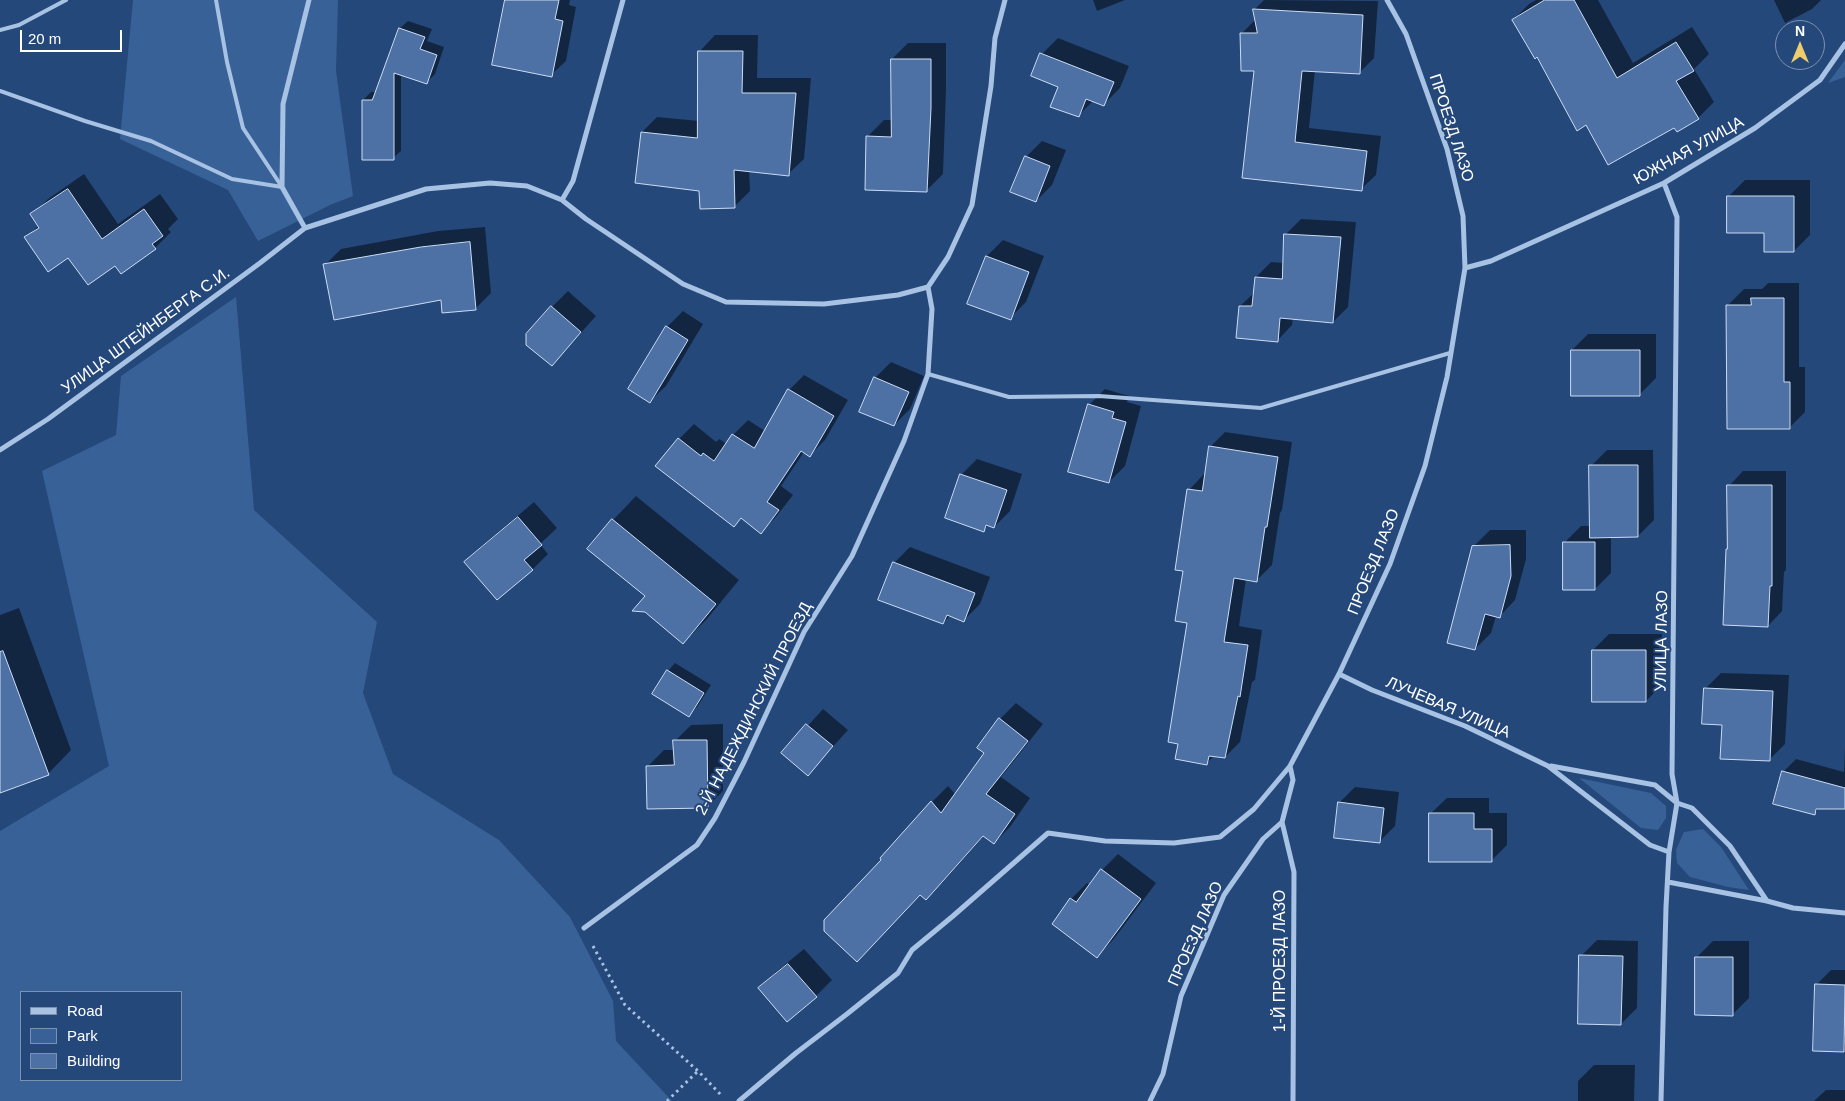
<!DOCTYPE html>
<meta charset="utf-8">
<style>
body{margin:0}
#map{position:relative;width:1845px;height:1101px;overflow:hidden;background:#25487b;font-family:Arial,sans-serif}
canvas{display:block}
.legend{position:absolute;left:20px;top:991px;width:162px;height:90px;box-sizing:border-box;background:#25487b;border:1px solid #7c91b0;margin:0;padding:6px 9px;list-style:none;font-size:15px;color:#fff}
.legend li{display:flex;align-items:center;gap:10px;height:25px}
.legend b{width:25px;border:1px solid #7c91b0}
.north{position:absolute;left:1775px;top:20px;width:50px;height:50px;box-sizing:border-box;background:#25487b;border:1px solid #7c91b0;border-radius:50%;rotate:0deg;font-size:14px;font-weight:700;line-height:20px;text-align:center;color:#fff}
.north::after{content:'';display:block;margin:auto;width:18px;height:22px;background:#eecc6c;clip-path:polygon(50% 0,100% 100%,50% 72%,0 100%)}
.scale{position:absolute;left:20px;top:30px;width:102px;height:22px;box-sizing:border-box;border:2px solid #fff;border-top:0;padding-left:6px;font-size:15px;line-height:18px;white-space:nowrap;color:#fff;-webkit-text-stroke:4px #25487b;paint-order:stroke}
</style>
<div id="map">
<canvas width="1845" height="1101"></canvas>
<ul class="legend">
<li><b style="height:6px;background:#a8c2e4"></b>Road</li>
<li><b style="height:14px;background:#386198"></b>Park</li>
<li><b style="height:14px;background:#4d71a4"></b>Building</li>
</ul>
<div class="north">N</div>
<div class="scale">20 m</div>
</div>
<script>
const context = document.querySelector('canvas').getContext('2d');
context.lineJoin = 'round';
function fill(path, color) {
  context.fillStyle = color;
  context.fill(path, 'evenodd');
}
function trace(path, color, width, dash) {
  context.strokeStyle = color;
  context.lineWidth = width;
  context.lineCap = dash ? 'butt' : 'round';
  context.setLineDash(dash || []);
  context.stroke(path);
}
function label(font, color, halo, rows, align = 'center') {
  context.font = font + ' Arial,sans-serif';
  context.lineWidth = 4;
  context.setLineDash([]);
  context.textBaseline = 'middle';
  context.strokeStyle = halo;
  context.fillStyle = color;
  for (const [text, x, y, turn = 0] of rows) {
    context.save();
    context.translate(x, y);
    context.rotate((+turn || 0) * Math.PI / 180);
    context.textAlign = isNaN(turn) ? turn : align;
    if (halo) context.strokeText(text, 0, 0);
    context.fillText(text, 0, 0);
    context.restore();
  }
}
fill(new Path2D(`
 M133 0H338L336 71 353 196 330 205 258 241 228 190 120 139Z
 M1845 60V77L1828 83Z
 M236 297 254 510 377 622 363 693 393 774 499 840 570 917 613 1001 616 1041 672 1101H0V831L109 766 42 471 116 435 121 376ZM181 992V1080H21V992Z
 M1579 778 1651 793 1666 806V818L1658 830 1641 828Z
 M1703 829 1721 847 1749 890 1728 887 1690 877 1677 863 1676 850 1684 832Z`), '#386198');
fill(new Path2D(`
 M512 0H570L569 5 576 7 566 61 551 75Z
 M1093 0H1125L1097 11Z
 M1264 0 1378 1 1374 58 1359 73 1315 70 1309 128 1381 136 1376 175 1361 189 1243 177 1255 69 1241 34 1256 19 1255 9Z
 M1536 0H1598L1633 63 1692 27 1709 54 1694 69 1714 102 1698 118 1675 127 1587 124 1513 20 1529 4Z
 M1774 0H1821L1812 9 1785 23Z
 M408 21 432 29 427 41 444 47 435 74 427 82 401 74V151L393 158 363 100 371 92H376L400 28Z
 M715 35H758L757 78H811L804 159 788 174 749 170 750 191 734 207 701 190 642 132 657 117 699 121 700 51Z
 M1058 38 1129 66 1120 88 1104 104 1094 100 1078 116 1042 54Z
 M908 43H946V91L943 174 927 190 868 136 884 120H892V59Z
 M1042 141 1066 150 1052 185 1036 201 1026 157Z
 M84 174 118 224 160 194 178 219 168 229 171 232 155 248 115 264 68 256 26 238 39 225 32 215 48 199Z
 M1745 180H1810V235L1794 251 1765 232 1729 196Z
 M1301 219 1356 222 1348 307 1333 322 1293 318 1292 325 1277 341 1240 306 1255 292 1256 277 1271 262 1284 263 1286 234Z
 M485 227 491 293 475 309 325 265 341 249 438 231Z
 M1003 240 1044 256 1026 302 1010 318 987 256Z
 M1768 283H1799V367H1805V412L1789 428 1728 305 1744 289H1762Z
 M568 291 596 316 552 365V307Z
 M683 311 703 324 666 386 650 401 667 327Z
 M1588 334H1656V378L1640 394 1572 350Z
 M891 362 924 376 910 409 894 425 875 378Z
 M804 375 848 400 825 440 810 455 804 452 781 486 793 495 776 517 761 532 742 518 734 525 679 439 694 424 716 442 719 439 727 444 733 435 748 420 765 431 789 390Z
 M1105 389 1129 396 1127 402 1141 406 1125 466 1109 482 1089 405Z
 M1225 432 1292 442 1282 510 1280 513 1272 565 1256 581 1246 579 1239 626 1262 630 1255 680 1252 682 1240 742 1225 757 1215 755 1207 763 1180 743 1188 622 1185 570 1189 490 1204 474 1206 475 1210 447Z
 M1607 450H1653L1654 520 1638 536H1611V573L1595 589 1565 542 1581 526H1591V466Z
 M977 459 1022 474 1010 511 994 527 989 525 983 530 961 475Z
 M1743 471H1786V570L1784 572 1782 611 1768 626 1727 549 1729 486Z
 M636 496 739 580 707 619 683 643 646 596 613 520Z
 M534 502 557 528 540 544 548 554 532 570 466 562 482 546Z
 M1490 530H1526V559L1515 600 1499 617 1496 616 1491 633 1475 649 1474 546Z
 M910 547 990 577 980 604 964 620 951 615 943 623 894 563Z
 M19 608 71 750 48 774 0 792V615Z
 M1609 634H1662V685L1646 701 1593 650Z
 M675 663 711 685 697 707 689 715 668 671Z
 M1721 673 1789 675 1785 744 1769 760 1723 724 1705 689Z
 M1016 703 1043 724 1001 777 1030 798 1010 827 994 843 984 836 942 883 883 859 932 802 948 786 956 795 986 753 1000 719Z
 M823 709 848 730 808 774 783 753Z
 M723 724V791L707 807 648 766 664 750H675V741L691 725Z
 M1845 747V808H1820L1814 814 1783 772 1796 759 1844 772Z
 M1355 787 1399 792 1395 826 1379 842 1339 803Z
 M1447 798H1489V813H1507V845L1491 861 1430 814Z
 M1118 854 1156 883 1113 940 1097 956 1071 899 1087 883 1090 885 1102 870Z
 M1597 940 1638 941 1637 1008 1621 1024 1581 956Z
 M1713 941H1749V998L1733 1014 1697 957Z
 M804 949 832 980 816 996 760 988 776 972Z
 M1831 970H1845V1049L1843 1050 1816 985Z
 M1594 1065H1635L1634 1101H1578V1081Z
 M1826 1090H1845V1101H1814Z`), '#0007');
const building = new Path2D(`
 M505 0H559L555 19 563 21 552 77 492 65Z
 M1545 0H1574L1617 78 1676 42 1694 71 1676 81 1699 119 1677 132 1674 128 1608 165 1586 125 1577 131 1537 57 1535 59 1512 20Z
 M1253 9 1363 15 1360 74 1302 71 1295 142 1367 151 1362 191 1242 178 1254 71H1241L1240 33H1257Z
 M399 28 425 37 420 49 437 55 427 84 394 73V160H362V100H372Z
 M698 51H743L742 93H796L789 176 734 170 735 208 700 209 699 191 635 183 641 132 697 138Z
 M1040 53 1114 82 1104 106 1086 99 1079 117 1050 107 1058 87 1031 76Z
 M891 59H931V108L927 192 865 190 866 136 891 137Z
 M1025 156 1050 166 1036 202 1010 192Z
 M68 189 102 239 144 209 163 236 152 244 156 249 121 274 115 266 88 285 68 258 48 272 24 237 39 228 30 214Z
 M1727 196H1794V252H1764V233H1727Z
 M1284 234 1341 237 1333 323 1280 318 1278 342 1236 338 1239 306H1252L1255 277 1282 279Z
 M470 242 476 310 442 313 441 300 334 320 323 264 421 247Z
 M986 256 1029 272 1011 320 967 304Z
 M1751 298H1784V382H1790V429H1727L1726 305H1751Z
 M551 306 581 332 552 366 526 345V334Z
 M666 326 688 340 650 403 628 389Z
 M1571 350H1640V396H1571Z
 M874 377 909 392 894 426 859 412Z
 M788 389 834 416 810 457 801 451 767 502 779 510 761 534 741 518 734 527 655 466 678 438 701 456 703 453 714 461 732 434 754 448Z
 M1088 404 1114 412 1112 418 1126 422 1109 483 1068 472Z
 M1209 446 1278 457 1267 527H1265L1257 582 1234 578 1224 642 1248 645 1240 697 1238 696 1225 758 1209 756 1207 765 1175 759 1178 744 1168 742 1187 623 1175 621 1183 571 1175 570 1187 489 1202 491Z
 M1589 465H1638V537L1590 538Z
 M960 474 1007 490 994 528 986 525 984 532 945 518Z
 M1727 485H1772V586H1770L1768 627 1723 625 1726 549H1727Z
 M518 517 542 545 524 560 533 570 497 600 464 562Z
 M612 519 716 604 683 644 645 612 632 611 645 596 587 549Z
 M1563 542H1595V590H1563Z
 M1510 545 1511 576 1500 618 1485 614 1475 650 1447 643 1472 546Z
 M893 562 975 593 964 622 947 615 943 624 878 600Z
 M1592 650H1646V702H1592Z
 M3 651 49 775 0 793V652Z
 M667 670 704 693 689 717 652 694Z
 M1704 688 1773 691 1770 761 1720 759 1722 725 1702 724Z
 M999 718 1028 741 986 794 1015 814 994 844 983 836 926 900 920 895 857 962 824 931V920L881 860 880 858 931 801 941 813 984 753 977 748Z
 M806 724 833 746 808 776 781 753Z
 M673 740H707L708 808 647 809 646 766 674 765Z
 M1782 771 1845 788V809H1816L1815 815 1773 804Z
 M1338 802 1384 808 1380 843 1334 838Z
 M1429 813H1474V829H1492V862H1429Z
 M1101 869 1141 899 1097 958 1052 924 1070 898 1076 902Z
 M1579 955 1623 956 1621 1025 1578 1024Z
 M1695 957H1733V1016L1695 1015Z
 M788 964 817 997 787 1022 758 988Z
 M1815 984 1845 985 1844 1052 1813 1051Z`);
fill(building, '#4d71a4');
trace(building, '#cbdcf4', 1);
trace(new Path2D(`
 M593 946 625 1005 698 1071 721 1095
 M667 1101 698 1071`), '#a8c2e4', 3, [2.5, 4]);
trace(new Path2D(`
 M0 30 19 25 66 0
 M0 91 85 121 151 141 232 179 282 187 243 128 227 62 216 0
 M928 374 1009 397 1099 396 1261 408 1450 353`), '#a8c2e4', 4);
trace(new Path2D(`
 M562 200 573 181 623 0
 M305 228 282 187 283 104 309 0
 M1465 268 1491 261 1664 183 1755 128 1820 80 1845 44
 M0 450 48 419 260 263 305 228 426 189 490 183 527 186 562 200 586 219 683 284 726 302 824 304 898 295 928 287
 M1339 674 1372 690 1465 726 1548 766 1650 845 1669 852
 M1551 766 1655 785 1677 803 1692 808 1730 846 1767 901
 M1282 822 1294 872 1293 1101
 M1668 882 1767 901 1793 908 1845 913
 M584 928 697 845 715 818 744 762 804 632 852 556 904 441 928 374 932 309 928 287 948 257 972 205 991 86 995 38 1005 0
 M739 1101 796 1053 847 1014 898 973 912 950 953 916 1048 833 1105 841 1174 843 1220 837 1254 809 1290 766
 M1150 1101 1163 1074 1181 996 1224 895 1263 839 1282 822 1293 780 1290 766 1339 674 1390 564 1425 466 1447 377 1465 268 1463 216 1447 149 1406 34 1387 0
 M1661 1101 1666 907 1669 852 1677 803 1672 774 1677 217 1664 183`), '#a8c2e4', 5);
label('16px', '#fff', '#25487b', [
 ["ПРОЕЗД ЛАЗО",1451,128,72],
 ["ЮЖНАЯ УЛИЦА",1689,151,-29],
 ["УЛИЦА ШТЕЙНБЕРГА С.И.",146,331,-36],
 ["ПРОЕЗД ЛАЗО",1374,562,-68],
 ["УЛИЦА ЛАЗО",1662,641,-89],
 ["ЛУЧЕВАЯ УЛИЦА",1448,708,23],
 ["2-Й НАДЕЖДИНСКИЙ ПРОЕЗД",754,709,-63],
 ["ПРОЕЗД ЛАЗО",1196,934,-66],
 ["1-Й ПРОЕЗД ЛАЗО",1281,961,-90]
]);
</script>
